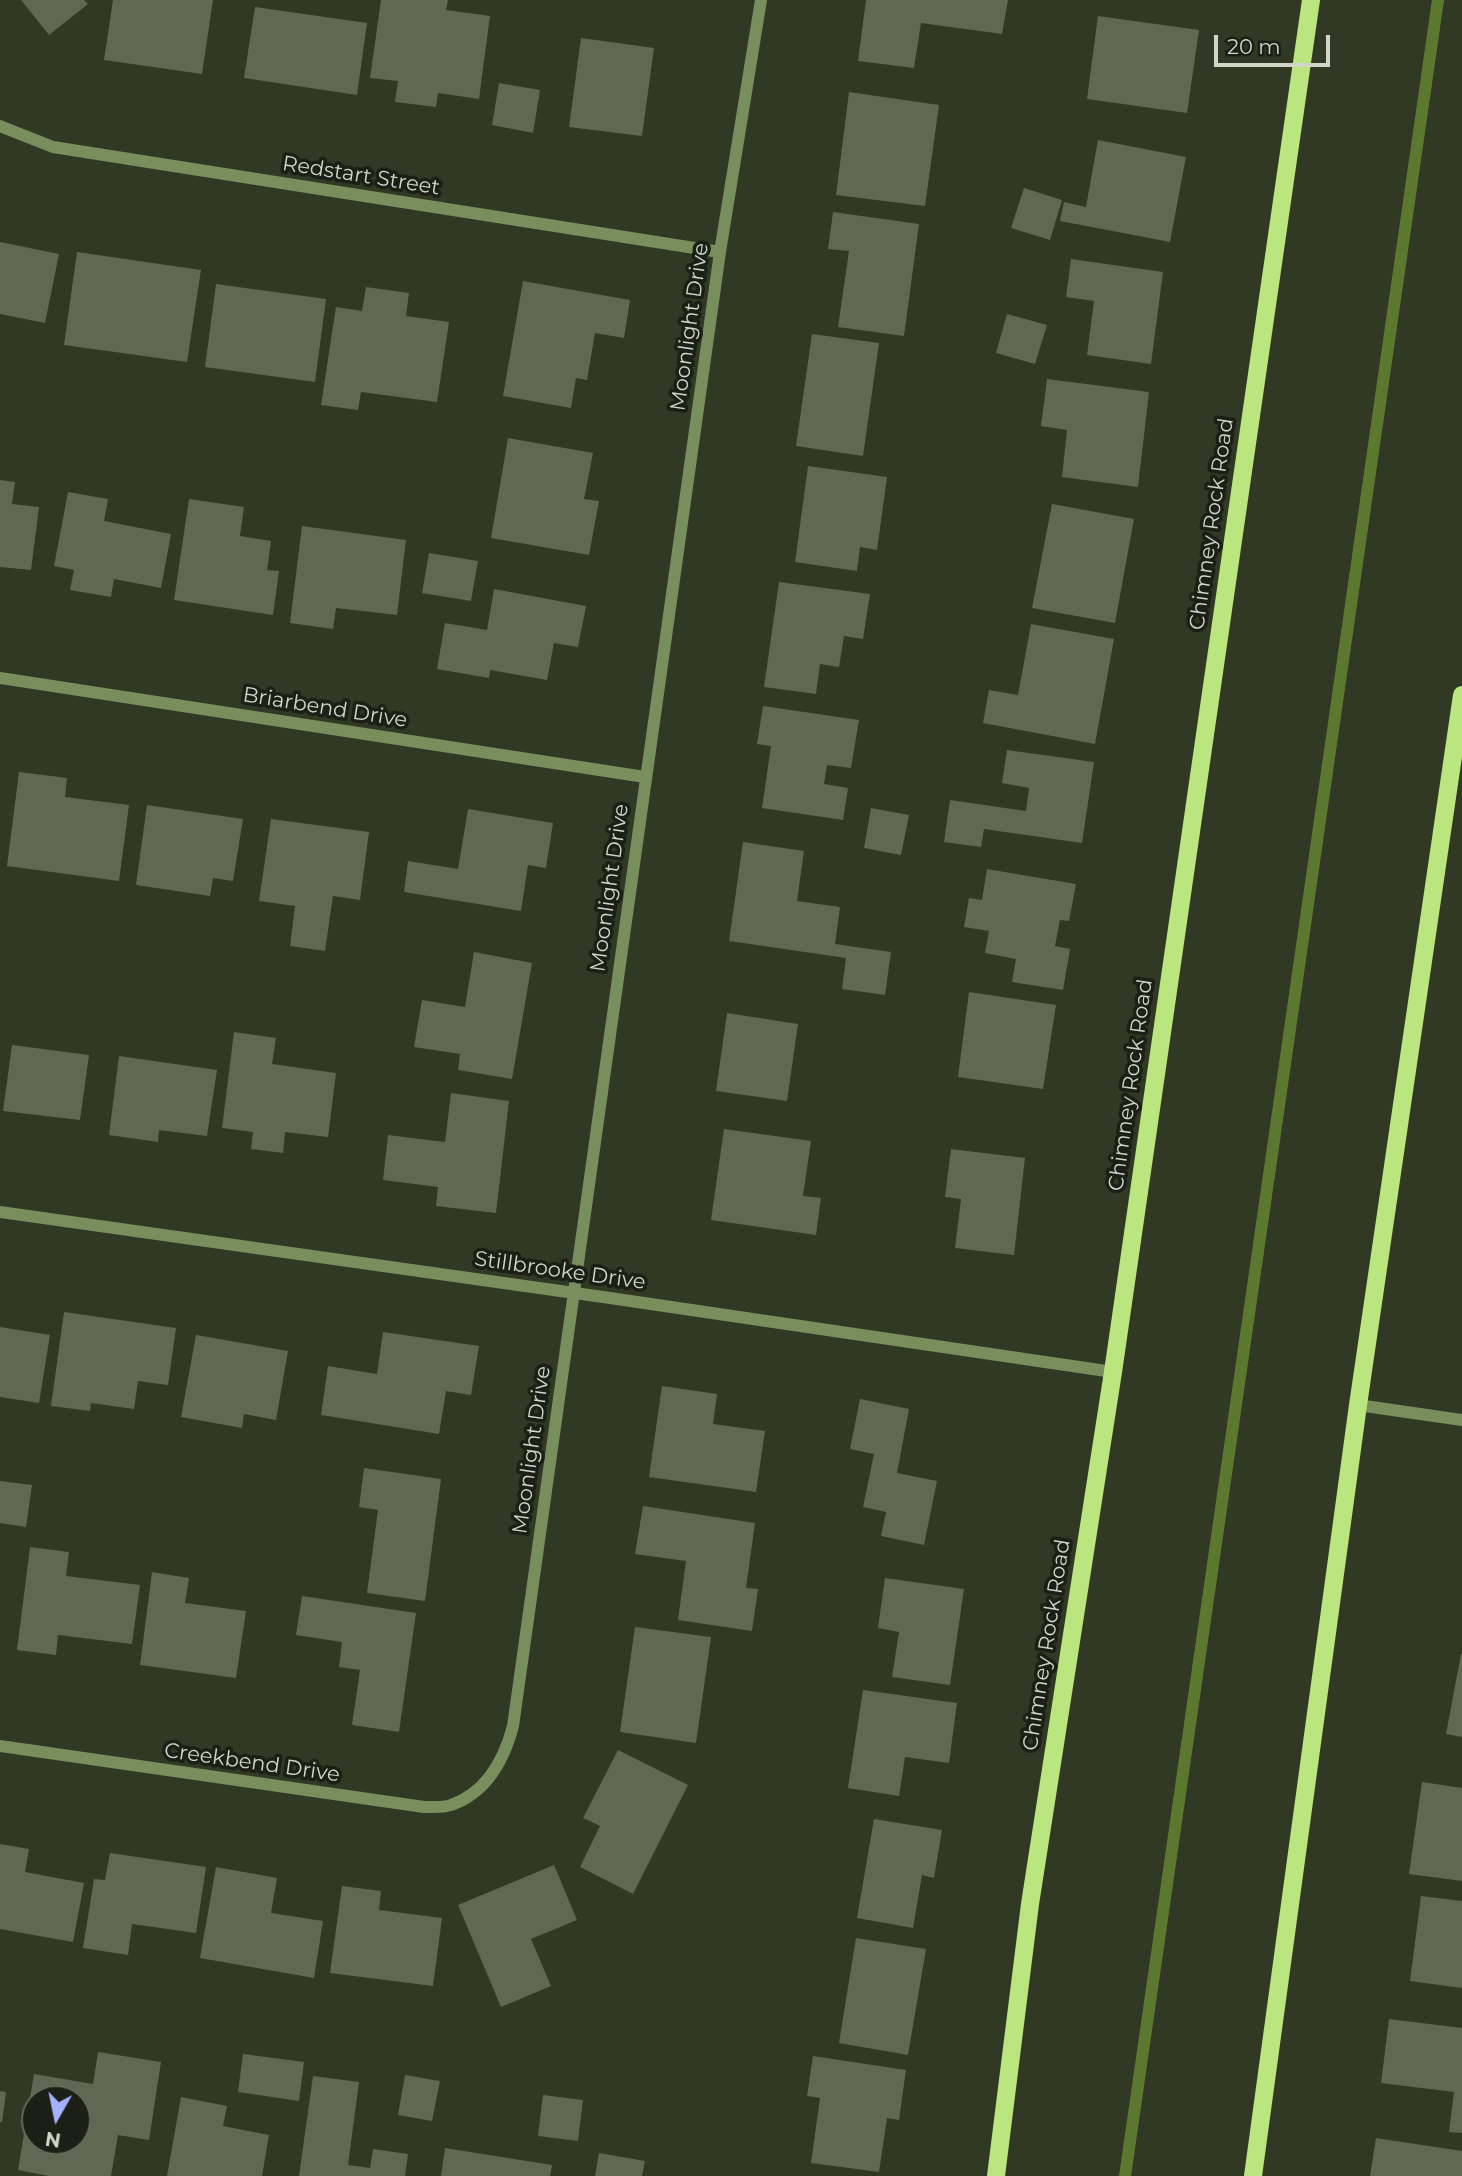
<!DOCTYPE html>
<style>
body{margin:0}
#map{position:relative;width:1462px;height:2176px;overflow:hidden;background:#313925;font-family:Montserrat,sans-serif}
canvas{display:block}
.north{position:absolute;left:21px;top:2085px;width:70px;height:70px;box-sizing:border-box;background:#1b1f16;border:2px solid #63685d;border-radius:50%;rotate:189deg;font-size:19px;font-weight:700;line-height:28px;text-align:center;color:#cfd5c8}
.north::after{content:'';display:block;margin:auto;width:24px;height:32px;background:#a6b1fc;clip-path:polygon(50% 0,100% 100%,50% 72%,0 100%)}
.scale{position:absolute;left:1214px;top:35px;width:116px;height:32px;box-sizing:border-box;border:4px solid #cfd5c8;border-top:0;padding-left:9px;font-size:21px;line-height:24px;white-space:nowrap;color:#cfd5c8;-webkit-text-stroke:5px #1b1f16;paint-order:stroke}
</style>
<div id="map">
<canvas width="1462" height="2176"></canvas>
<div class="north">N</div>
<div class="scale">20 m</div>
</div>
<script>
const context = document.querySelector('canvas').getContext('2d');
context.lineJoin = 'round';
function trace(path, color, width, dash) {
  context.strokeStyle = color;
  context.lineWidth = width;
  context.lineCap = dash ? 'butt' : 'round';
  context.setLineDash(dash || []);
  context.stroke(path);
}
function fill(path, color) {
  context.fillStyle = color;
  context.fill(path, 'evenodd');
}
function label(font, color, halo, rows, align = 'center') {
  context.font = font + ' Montserrat,sans-serif';
  context.lineWidth = 7;
  context.setLineDash([]);
  context.textBaseline = 'middle';
  context.strokeStyle = halo;
  context.fillStyle = color;
  for (const [text, x, y, turn = 0] of rows) {
    context.save();
    context.translate(x, y);
    context.rotate((+turn || 0) * Math.PI / 180);
    context.textAlign = isNaN(turn) ? turn : align;
    if (halo) context.strokeText(text, 0, 0);
    context.fillText(text, 0, 0);
    context.restore();
  }
}
trace(new Path2D(`
 M1125 2176 1438 0`), '#5c7830', 12);
fill(new Path2D(`
 M21 0H84L88 4 49 35Z
 M113 0H213L202 74 104 60Z
 M381 0H448L446 10 490 16 479 99 438 93 436 107 395 102 398 81 370 78Z
 M866 0H1008L1002 34 921 23 914 68 858 61Z
 M255 7 367 23 357 95 244 78Z
 M1098 16 1199 30 1187 113 1087 99Z
 M581 38 654 48 642 136 569 127Z
 M499 83 540 90 533 133 492 125Z
 M849 92 939 105 925 206 836 195Z
 M1098 140 1186 157 1170 242 1060 221 1064 202 1086 207Z
 M1024 188 1062 200 1050 240 1011 228Z
 M833 212 919 224 904 336 838 327 849 251 828 249Z
 M0 242 59 254 45 323 0 314Z
 M77 252 201 270 187 362 64 345Z
 M1071 259 1163 272 1151 364 1087 355 1094 301 1066 297Z
 M523 281 630 300 624 338 595 333 587 380 576 378 571 408 503 396Z
 M216 284 326 299 315 382 205 367Z
 M366 287 409 293 406 316 449 322 437 402 361 392 358 410 321 405 336 307 362 311Z
 M1007 314 1047 325 1035 364 996 353Z
 M812 334 879 343 863 456 796 446Z
 M1047 379 1149 392 1138 487 1062 477 1067 430 1041 426Z
 M508 438 593 453 584 499 599 501 589 555 491 538Z
 M808 466 887 477 877 550 860 547 857 571 795 562Z
 M0 480 15 482 12 504 39 507 31 570 0 567Z
 M68 492 108 499 104 521 171 534 161 588 114 579 111 597 70 590 74 570 54 566Z
 M189 499 244 507 240 536 271 541 267 570 279 571 273 615 174 600Z
 M1052 504 1134 519 1115 623 1032 608Z
 M302 526 406 540 397 615 336 608 333 629 290 623Z
 M429 553 478 561 471 601 422 593Z
 M779 582 870 594 863 639 844 636 839 667 820 664 816 694 764 687Z
 M494 589 586 606 578 647 554 643 547 680 490 670 489 678 437 669 445 623 487 630Z
 M1031 624 1114 639 1095 744 983 723 989 690 1018 695Z
 M763 706 859 720 851 768 827 765 824 784 848 788 843 820 762 808 771 746 757 744Z
 M1007 750 1094 762 1082 843 984 829 981 847 944 842 950 800 1026 811 1029 788 1002 783Z
 M19 772 67 778 65 797 129 805 119 881 7 866Z
 M147 805 243 819 233 881 213 878 210 896 136 885Z
 M871 808 909 815 901 855 864 848Z
 M468 809 553 823 546 868 528 865 521 911 404 892 408 861 458 869Z
 M271 819 369 832 360 900 333 896 325 951 290 946 295 906 259 901Z
 M743 842 804 851 797 901 840 907 835 944 891 952 885 995 842 989 846 958 729 941Z
 M987 869 1076 884 1069 921 1060 920 1055 946 1070 949 1063 990 1012 982 1016 959 985 953 989 931 964 927 969 898 982 900Z
 M474 952 532 963 512 1079 458 1070 460 1054 414 1047 422 1000 465 1007Z
 M969 992 1056 1005 1043 1089 958 1077Z
 M727 1013 798 1024 787 1101 716 1091Z
 M234 1032 276 1038 272 1064 336 1073 328 1137 285 1132 283 1153 251 1149 253 1132 222 1128Z
 M12 1045 89 1055 80 1120 3 1111Z
 M119 1056 217 1070 207 1136 159 1130 158 1142 109 1135Z
 M451 1093 509 1101 496 1213 436 1206 438 1187 383 1180 388 1135 445 1142Z
 M724 1129 811 1141 803 1196 821 1198 816 1235 711 1220Z
 M951 1149 1025 1158 1014 1255 955 1248 961 1199 945 1197Z
 M64 1312 176 1328 168 1385 138 1381 134 1409 91 1403 90 1411 51 1406Z
 M0 1327 50 1335 39 1403 0 1397Z
 M383 1332 479 1346 471 1395 446 1391 439 1434 321 1415 328 1366 377 1374Z
 M196 1335 288 1351 276 1420 244 1414 242 1428 181 1417Z
 M662 1386 717 1394 713 1424 765 1431 756 1492 649 1477Z
 M860 1399 909 1409 897 1473 937 1481 924 1545 881 1536 886 1512 863 1507 874 1454 850 1449Z
 M364 1468 441 1479 425 1601 367 1593 378 1510 359 1507Z
 M0 1481 32 1485 26 1527 0 1523Z
 M643 1506 755 1523 746 1588 758 1589 752 1631 678 1620 686 1561 635 1554Z
 M30 1547 69 1552 66 1576 140 1585 132 1644 58 1635 56 1655 17 1650Z
 M152 1572 189 1578 185 1603 246 1611 236 1678 140 1665Z
 M885 1578 964 1589 950 1685 892 1677 899 1632 878 1628Z
 M302 1596 416 1613 399 1732 352 1725 360 1670 339 1667 342 1642 296 1635Z
 M635 1627 711 1637 696 1743 620 1732Z
 M1461 1654H1462V1737L1446 1734Z
 M863 1690 957 1703 949 1763 905 1757 899 1796 848 1788Z
 M618 1750 688 1785 633 1894 580 1867 600 1826 583 1818Z
 M1422 1782 1462 1788V1881L1409 1874Z
 M874 1819 942 1830 934 1878 922 1875 913 1928 857 1918Z
 M0 1844 29 1849 25 1872 84 1883 73 1942 0 1929Z
 M110 1853 206 1867 196 1933 132 1924 128 1955 83 1948 94 1879 105 1880Z
 M554 1865 577 1920 531 1939 551 1986 501 2007 458 1905Z
 M216 1867 277 1878 271 1913 323 1921 314 1978 200 1958Z
 M342 1886 381 1891 379 1910 442 1918 433 1986 330 1973Z
 M1421 1896 1462 1901V1988L1410 1981Z
 M856 1938 926 1949 908 2055 839 2043Z
 M1389 2019 1462 2028V2133L1449 2132 1454 2092 1381 2083Z
 M98 2052 161 2062 149 2140 118 2135 111 2176H49L18 2170 34 2074 93 2084ZM35 2099H77V2141H35Z
 M243 2054 304 2062 299 2101 238 2092Z
 M813 2056 906 2070 899 2120 887 2118 879 2172 811 2163 820 2098 807 2096Z
 M405 2075 440 2081 432 2121 398 2115Z
 M313 2076 359 2082 348 2165 370 2168 373 2149 408 2154 405 2176H299Z
 M0 2091 6 2092 2 2122H0Z
 M543 2095 583 2100 578 2141 538 2136Z
 M181 2097 227 2106 223 2126 269 2135 262 2176H167Z
 M1376 2138 1462 2151V2176H1370Z
 M445 2148 552 2165 550 2176H441Z
 M599 2153 645 2161 642 2176H595Z`), '#5e6852');
trace(new Path2D(`
 M0 126 53 147 720 252
 M0 678 645 777
 M0 1212 610 1298 1113 1372
 M1358 1405 1462 1420
 M0 1746 424 1807C432 1807 443 1808 451 1805 486 1793 504 1760 513 1726L720 252 761 0`), '#798e5d', 12);
trace(new Path2D(`
 M996 2176 1030 1904 1113 1372 1311 0
 M1253 2176 1358 1405 1462 695`), '#bbe57e', 18);
label('21px', '#cfd5c8', '#1b1f16', [
 ["Redstart Street",361,176,9],
 ["Moonlight Drive",690,327,-82],
 ["Chimney Rock Road",1212,524,-82],
 ["Briarbend Drive",325,708,9],
 ["Moonlight Drive",610,888,-82],
 ["Chimney Rock Road",1131,1085,-82],
 ["Stillbrooke Drive",560,1271,8],
 ["Moonlight Drive",532,1450,-82],
 ["Chimney Rock Road",1047,1645,-81],
 ["Creekbend Drive",252,1763,8]
]);
</script>
